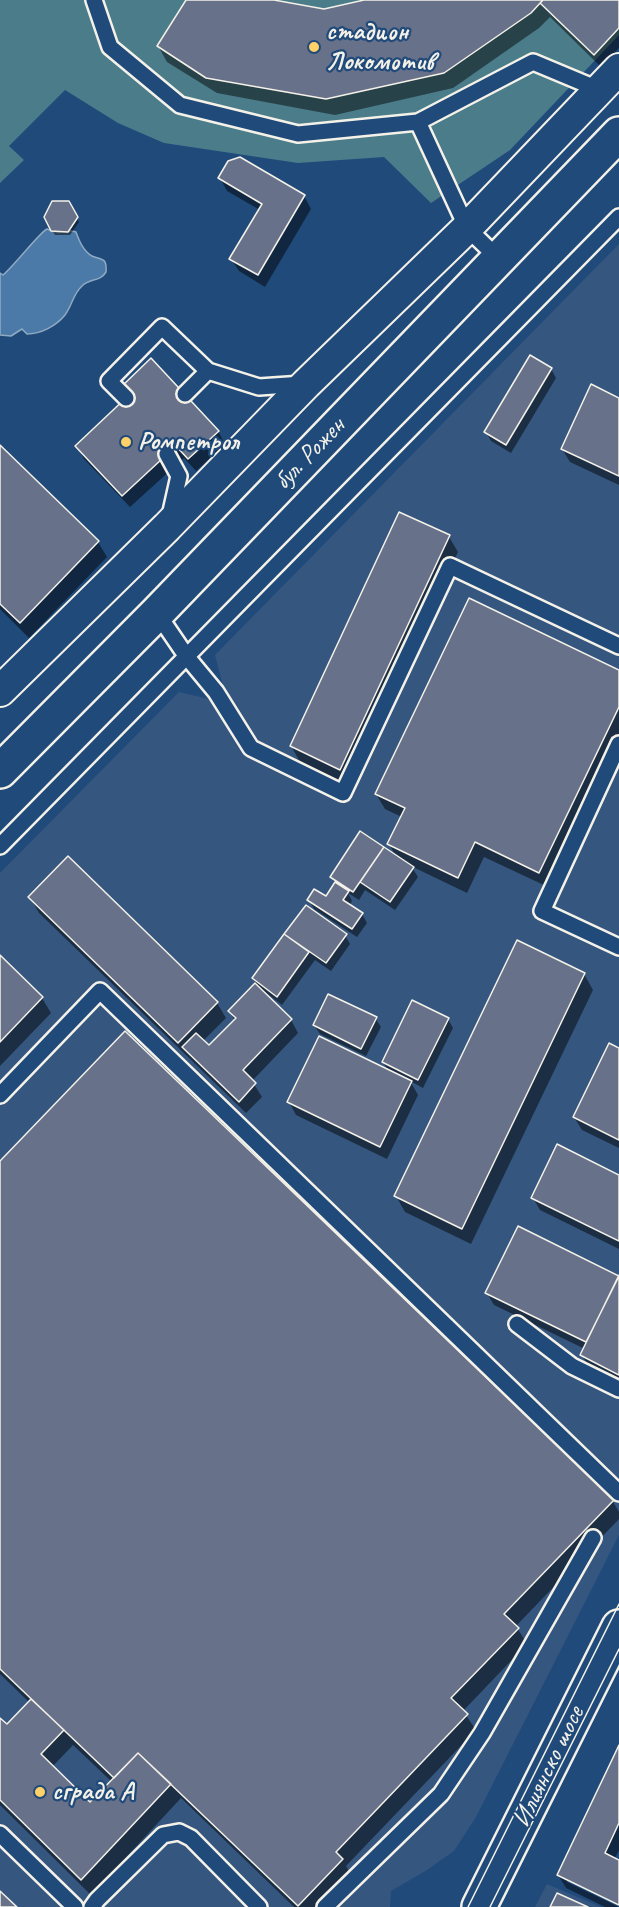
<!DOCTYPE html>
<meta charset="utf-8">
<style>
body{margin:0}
canvas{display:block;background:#1f4a7a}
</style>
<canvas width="619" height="1907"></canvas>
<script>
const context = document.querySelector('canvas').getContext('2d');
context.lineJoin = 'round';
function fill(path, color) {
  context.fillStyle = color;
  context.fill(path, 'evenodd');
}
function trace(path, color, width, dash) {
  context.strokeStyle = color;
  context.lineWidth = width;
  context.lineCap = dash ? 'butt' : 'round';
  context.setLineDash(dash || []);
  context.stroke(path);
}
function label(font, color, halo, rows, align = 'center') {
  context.font = font + ' Caveat,sans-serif';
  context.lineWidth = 4.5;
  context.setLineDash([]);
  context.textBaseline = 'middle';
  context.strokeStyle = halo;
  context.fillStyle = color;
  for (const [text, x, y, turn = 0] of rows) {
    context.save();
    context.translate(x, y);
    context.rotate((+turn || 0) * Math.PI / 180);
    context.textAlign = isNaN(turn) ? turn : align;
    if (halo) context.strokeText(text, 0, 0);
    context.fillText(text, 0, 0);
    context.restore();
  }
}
fill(new Path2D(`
 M619 244V1535L476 1817 454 1851 427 1870 391 1891 390 1907H0V873L179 692 209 699 223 686 215 655Z
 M547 1884 601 1907H535Z`), '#35567f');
fill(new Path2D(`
 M0 0H619V35L510 150 431 203 384 157 298 163 164 143 118 123 65 90 9 146 24 160 0 183Z`), '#4a7c89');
const water = new Path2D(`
 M47 229C63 237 66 228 76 232 79 240 83 251 92 256 102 260 107 257 106 272 100 282 90 278 82 286 73 294 72 306 65 315 56 326 41 334 27 334L22 329 11 336 0 335V273L3 275C14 266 40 232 47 229Z`);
fill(water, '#4b7aa8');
trace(water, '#8faac2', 1.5);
fill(new Path2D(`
 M188 0H266L324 11 370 0H619V48L601 67 550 17 539 28 453 88 335 115 217 93 167 62 158 46Z
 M220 178 304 196 311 209 265 287 239 271 231 259 260 210 227 191Z
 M68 203 79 222 70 235H55L52 230Z
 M551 369 556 378 511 453 491 441 486 432Z
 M619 399V485L570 462 562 449Z
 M218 431 225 444 196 471 184 458 130 507 84 459 77 446Z
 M0 447 98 542 107 557 29 638 0 609Z
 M449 537 458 552 349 785 300 762 291 746Z
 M619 671V740L548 887 484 857 467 893 411 866 418 877 395 910 365 890 359 900 348 893 352 901 349 906 362 914 367 923 357 937 314 909 309 900 326 898 336 884 332 877 361 834 397 858 389 844 402 817 385 809 376 794Z
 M30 897 217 1003 226 1018 203 1041 209 1047 235 1021 230 1011 256 984 254 979 306 907 345 935 350 944 331 971 315 960 282 1005 265 992 264 994 291 1020 298 1033 252 1081 262 1097 246 1113 39 913Z
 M0 958 42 998 51 1013 0 1066Z
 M584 974 593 990 471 1244 405 1212 396 1196Z
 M375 1018 381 1027 366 1056 320 1034 314 1025Z
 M448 1019 453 1028 423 1088 410 1081 418 1095 387 1159 296 1115 289 1102 389 1072 383 1062Z
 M619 1049V1148L582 1130 574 1117Z
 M0 1163 612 1500 619 1512V1519L516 1626 527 1644 463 1711 476 1730 346 1866 351 1875 321 1907H294L181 1798 91 1895 0 1805V1720L7 1727 30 1703 0 1674ZM73 1745 112 1782 90 1804 52 1767Z
 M619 1177V1249L540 1210 533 1198Z
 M619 1279V1385L591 1371 582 1355 585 1349 494 1305 487 1293Z
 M619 1748V1850L614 1860 619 1862V1904L567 1879V1882L619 1907H605L566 1888 558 1875Z`), '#0007');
const building = new Path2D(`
 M186 0H274L324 9 364 0H543L531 13 444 73 326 99 206 78 157 46Z
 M543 0H619V28L594 55 540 3Z
 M240 157 305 195 258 275 229 259 262 204 218 178 228 161Z
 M52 201H69L78 217 68 232 51 231 44 217Z
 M530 355 552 368 506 445 484 432Z
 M151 358 219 431 188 459 176 446 122 496 75 446 129 395 121 387Z
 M591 384 619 398V476L561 449Z
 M0 445 99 541 20 623 0 604Z
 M399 512 450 535 340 770 290 746Z
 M469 598 619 670V707L539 873 475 842 458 878 387 844 405 808 375 794Z
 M360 831 384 847 353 892 330 877Z
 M384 847 414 867 390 902 360 882Z
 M68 856 218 1002 178 1043 28 897Z
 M335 882 349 891 343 900 363 913 352 929 307 900 314 889 326 896Z
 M306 905 347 934 326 963 284 934Z
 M284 934 309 952 277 997 252 978Z
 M517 940 585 973 462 1229 394 1196Z
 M0 955 43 997 0 1042Z
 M255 983 292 1019 243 1070 256 1083 239 1102 182 1047 196 1033 209 1045 236 1018 228 1011Z
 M328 994 377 1017 361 1049 313 1025Z
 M412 1000 449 1018 418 1080 382 1062Z
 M125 1031 614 1500 504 1614 519 1628 451 1698 468 1714 336 1852 343 1859 298 1906 138 1753 114 1778 0 1669V1161Z
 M319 1036 412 1081 380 1147 287 1102Z
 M609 1043 619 1048V1140L573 1117Z
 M557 1144 619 1175V1241L531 1198Z
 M518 1226 619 1276 586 1342 485 1293Z
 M619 1275V1375L580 1355Z
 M31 1699 64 1730 41 1754 90 1802 138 1753 171 1784 81 1880 0 1800V1718L7 1724Z
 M619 1745V1823L605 1853 619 1860V1905L557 1875Z
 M0 1891 17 1907H0Z
 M557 1893 588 1907H550Z`);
fill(building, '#68718a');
trace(building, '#f4f1e8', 1.5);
const lane = new Path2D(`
 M94 0 110 47 180 105 298 134 418 122 533 62 600 90
 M418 122 467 228 499 259
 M185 394 208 371 259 387 303 384
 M126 398 109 381 162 327 208 371
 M167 454 179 476 170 516
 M157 613 187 657 216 692 251 748 343 793 450 566 619 646
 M619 744 542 911 619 947
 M0 846 619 217
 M0 1095 100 991 619 1493
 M517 1324 572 1366 619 1389
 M0 1834 75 1907
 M92 1907 97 1900 163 1835 179 1832 191 1838 259 1907
 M325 1907 441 1794 482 1733 593 1538`);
const street = new Path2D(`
 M0 691 167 527 306 384 467 228 619 69`);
const secondary = new Path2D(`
 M479 1907 619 1627`);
const primary = new Path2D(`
 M0 771 157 613 619 134`);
trace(lane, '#f4f1e8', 20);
trace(street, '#f4f1e8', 34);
trace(secondary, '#f4f1e8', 38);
trace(primary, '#f4f1e8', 38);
trace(lane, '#1f4a7a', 15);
trace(street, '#1f4a7a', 30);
trace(secondary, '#1f4a7a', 33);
trace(primary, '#1f4a7a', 33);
trace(new Path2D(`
 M468 1907 619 1604
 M490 1907 619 1649`), '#f4f1e8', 1.5);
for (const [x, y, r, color] of [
 [314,47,6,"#ffd166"],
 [126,442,6,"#ffd166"],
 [40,1792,6,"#ffd166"]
]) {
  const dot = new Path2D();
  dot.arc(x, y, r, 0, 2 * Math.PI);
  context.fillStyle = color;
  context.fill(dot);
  trace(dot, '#1f4a7a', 2);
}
label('bold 26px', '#f4f1e8', '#1f4a7a', [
 ["стадион",326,32],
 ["Локомотив",326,62],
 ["Ромпетрол",138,442],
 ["сграда А",52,1792]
], 'left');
label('26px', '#f4f1e8', '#1f4a7a', [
 ["бул. Рожен",310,454,-46],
 ["Илиянско шосе",549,1767,-64]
]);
</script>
